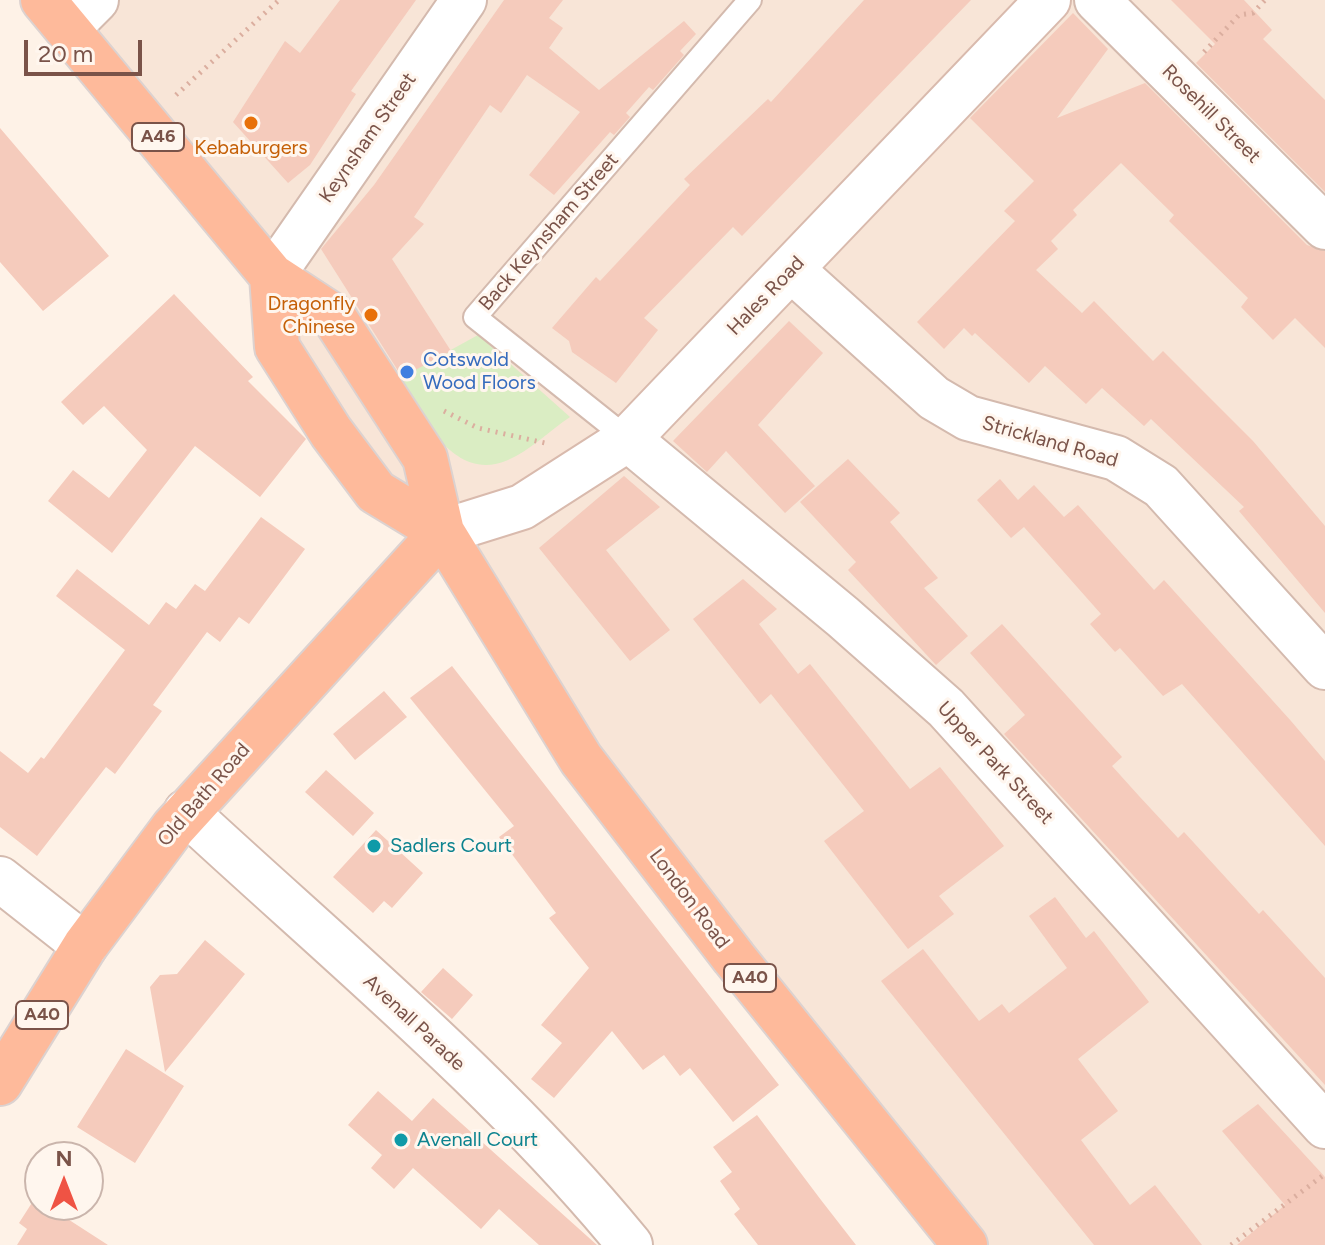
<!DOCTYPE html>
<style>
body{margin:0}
#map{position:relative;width:1325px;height:1245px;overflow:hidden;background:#fef2e7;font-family:Figtree,sans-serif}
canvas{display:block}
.north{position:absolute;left:24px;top:1141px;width:80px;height:80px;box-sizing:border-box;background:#fff6ee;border:2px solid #cab5ac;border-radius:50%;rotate:0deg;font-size:22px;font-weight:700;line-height:32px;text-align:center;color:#7a5349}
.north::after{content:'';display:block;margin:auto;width:28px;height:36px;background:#ef5344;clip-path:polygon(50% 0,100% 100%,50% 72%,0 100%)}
.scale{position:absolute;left:24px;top:40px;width:118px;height:36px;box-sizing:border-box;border:4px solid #7a5349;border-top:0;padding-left:10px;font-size:24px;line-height:28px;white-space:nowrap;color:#7a5349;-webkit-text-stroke:6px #fff6ee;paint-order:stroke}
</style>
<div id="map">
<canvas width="1325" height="1245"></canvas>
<div class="north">N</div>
<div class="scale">20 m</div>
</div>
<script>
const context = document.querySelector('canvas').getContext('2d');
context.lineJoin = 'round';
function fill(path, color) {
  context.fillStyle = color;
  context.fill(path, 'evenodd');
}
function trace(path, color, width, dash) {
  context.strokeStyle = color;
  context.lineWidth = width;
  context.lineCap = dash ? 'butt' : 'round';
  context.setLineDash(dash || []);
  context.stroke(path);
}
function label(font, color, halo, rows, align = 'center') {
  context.font = font + ' Figtree,sans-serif';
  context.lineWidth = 6;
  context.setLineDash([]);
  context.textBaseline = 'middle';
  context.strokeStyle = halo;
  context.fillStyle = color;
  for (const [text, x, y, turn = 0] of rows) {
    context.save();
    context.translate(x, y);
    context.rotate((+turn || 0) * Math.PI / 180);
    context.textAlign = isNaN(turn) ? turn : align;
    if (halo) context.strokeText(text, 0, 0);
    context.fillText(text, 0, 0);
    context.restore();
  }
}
fill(new Path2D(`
 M43 0H1325V1245H965L546 703 331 432 272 276Z`), '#f8e5d7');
fill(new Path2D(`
 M478 335 570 417C550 430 530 451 508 460 453 484 423 415 398 379Z`), '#daedc3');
fill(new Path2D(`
 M340 0H416L351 91 356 94 310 165 288 183 233 122 285 41 300 53Z
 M504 0H563L549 18 563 28 549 48 599 90 684 21 696 34 680 51 684 55 653 90 649 87 626 113 630 117 614 135 610 132 554 195 529 175 580 112 527 75 501 113 490 105 414 217 424 224 392 259 451 351 402 377 321 249 374 185Z
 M864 0H971L742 236 733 227 644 318 658 330 616 383 572 352 569 341 552 328 596 277 600 281 690 185 684 179 768 99 771 102Z
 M1171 0H1244L1272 30 1263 39 1325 100V192L1196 63 1215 44Z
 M1073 13 1108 49 1057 118 1145 83 1307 245 1325 251V348L1295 318 1273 340 1241 307 1248 298 1169 221 1174 215 1121 163 1073 210 1077 215 1051 241 1058 249 1036 270 1082 313 1094 301 1153 361 1163 351 1253 441 1325 526V613L1239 511 1244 507 1151 419 1144 426 1102 388 1086 404 1045 366 1029 383 975 333 972 336 964 328 944 349 917 322 1015 221 1004 211 1034 181 970 118Z
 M0 128 109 256 43 311 0 262Z
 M174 294 253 377 248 381 306 439 260 497 195 446 112 553 48 501 73 470 109 498 147 450 104 406 83 425 61 402Z
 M789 321 823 353 758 425 815 486 785 513 726 451 707 472 673 441Z
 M848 459 900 513 890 522 938 578 924 588 968 636 936 665 848 570 856 562 800 502Z
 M624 476 660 507 606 550 670 630 630 661 539 548Z
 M1000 479 1018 500 1034 485 1064 517 1078 505 1154 590 1164 580 1291 721 1325 761V846L1182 684 1163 696 1120 648 1115 652 1090 624 1101 614 1024 527 1011 538 977 500Z
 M261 517 305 549 249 624 239 617 220 642 207 632 153 705 162 711 115 774 106 767 37 856 0 827V751L28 773 41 757 44 759 125 650 56 596 77 569 149 625 166 602 176 609 195 584 205 591Z
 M743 579 777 609 759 624 798 674 810 664 910 789 940 767 1004 846 939 896 954 914 908 949 824 841 864 811 771 694 760 704 693 619Z
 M1002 624 1122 757 1112 766 1139 796 1178 838 1184 832 1259 914 1263 910 1325 978V1085L1004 734 1025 715 970 653Z
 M452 666 779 1085 733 1122 690 1068 680 1076 664 1055 643 1070 612 1031 554 1098 531 1079 562 1043 541 1025 589 968 549 918 556 913 499 837 514 826 410 698Z
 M384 691 407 717 355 760 333 734Z
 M326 770 374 813 353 836 305 792Z
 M376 830 423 873 392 908 384 901 373 913 333 877Z
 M1055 897 1086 938 1094 931 1149 1002 1078 1059 1118 1111 1081 1140 1130 1205 1155 1185 1202 1245H1094L881 981 923 949 979 1021 1002 1004 1009 1013 1067 968 1029 916Z
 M205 940 245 974 165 1072 150 987 160 975 177 974Z
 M443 968 473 995 452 1019 421 992Z
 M126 1049 184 1086 135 1163 77 1127Z
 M378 1091 412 1121 433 1098 597 1245H539L499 1209 481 1229 413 1168 394 1189 371 1168 382 1155 348 1125Z
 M1258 1104 1325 1177V1245H1237L1285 1205 1222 1131Z
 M757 1115 821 1200 856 1245H758L734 1214 740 1209 720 1181 732 1172 713 1147Z
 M35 1198 40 1205H46L108 1245H17L27 1229 19 1223Z`), '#f5cbbc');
const service = new Path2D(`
 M628 439 475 317 750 0`);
const minor = new Path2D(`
 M1097 0 1325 227
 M68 28 96 0
 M792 270 934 398 968 418 1116 458 1161 486 1325 667
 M272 276 464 0
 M628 439 843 617 946 708 1325 1126
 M186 812C337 952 500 1086 630 1245
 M0 879 85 946`);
const secondary = new Path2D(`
 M442 532 522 507 628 439 1048 0`);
const trunk = new Path2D(`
 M43 0 272 276 333 316 425 458 442 532 581 759 734 958 965 1245
 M272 276 277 347 331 432 376 492 442 532
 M0 1083 85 946 173 828 442 532`);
trace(service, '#d4baae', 26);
trace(minor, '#d4baae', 48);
trace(secondary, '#d9baad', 48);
trace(trunk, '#dcd2d0', 48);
trace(new Path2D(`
 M1204 52 1239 15 1253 13 1265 0
 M176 95 279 0
 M444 411 478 428 545 443
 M1231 1245 1325 1174`), '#dbae9f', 5, [2, 6]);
trace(service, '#fff', 22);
trace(minor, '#fff', 44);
trace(secondary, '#fff', 44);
trace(trunk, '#feba9b', 44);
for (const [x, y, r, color] of [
 [251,123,8,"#e8710a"],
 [371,315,8,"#e8710a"],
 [407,372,8,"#3f7fe0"],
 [374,846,8,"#0f9aa8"],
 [401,1140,8,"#0f9aa8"]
]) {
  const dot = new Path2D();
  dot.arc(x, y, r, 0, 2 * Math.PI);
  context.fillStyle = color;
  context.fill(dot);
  trace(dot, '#fff6ee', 3);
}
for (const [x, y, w] of [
 [158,137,52],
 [750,978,52],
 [42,1015,52]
]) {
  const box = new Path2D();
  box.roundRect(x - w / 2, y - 14, w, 28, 6);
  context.fillStyle = '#fff6ee';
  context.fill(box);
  trace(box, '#7a5349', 2);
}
label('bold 18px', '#7a5349', null, [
 ["A46",158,137],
 ["A40",750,978],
 ["A40",42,1015]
]);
label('20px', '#7a5349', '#fff6ee', [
 ["Rosehill Street",1211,114,45],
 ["Keynsham Street",368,138,-55],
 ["Back Keynsham Street",549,232,-49],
 ["Hales Road",766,296,-46],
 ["Strickland Road",1050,442,16],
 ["Upper Park Street",995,763,47],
 ["Old Bath Road",204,795,-49],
 ["London Road",689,899,53],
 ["Avenall Parade",414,1023,43]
]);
label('20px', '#c56008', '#fff6ee', [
 ["Kebaburgers",251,148],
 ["Dragonfly",355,304,"right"],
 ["Chinese",355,327,"right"]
]);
label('20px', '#366cbe', '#fff6ee', [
 ["Cotswold",423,360],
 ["Wood Floors",423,383]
], 'left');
label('20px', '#0d838f', '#fff6ee', [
 ["Sadlers Court",390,846],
 ["Avenall Court",417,1140]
], 'left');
</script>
